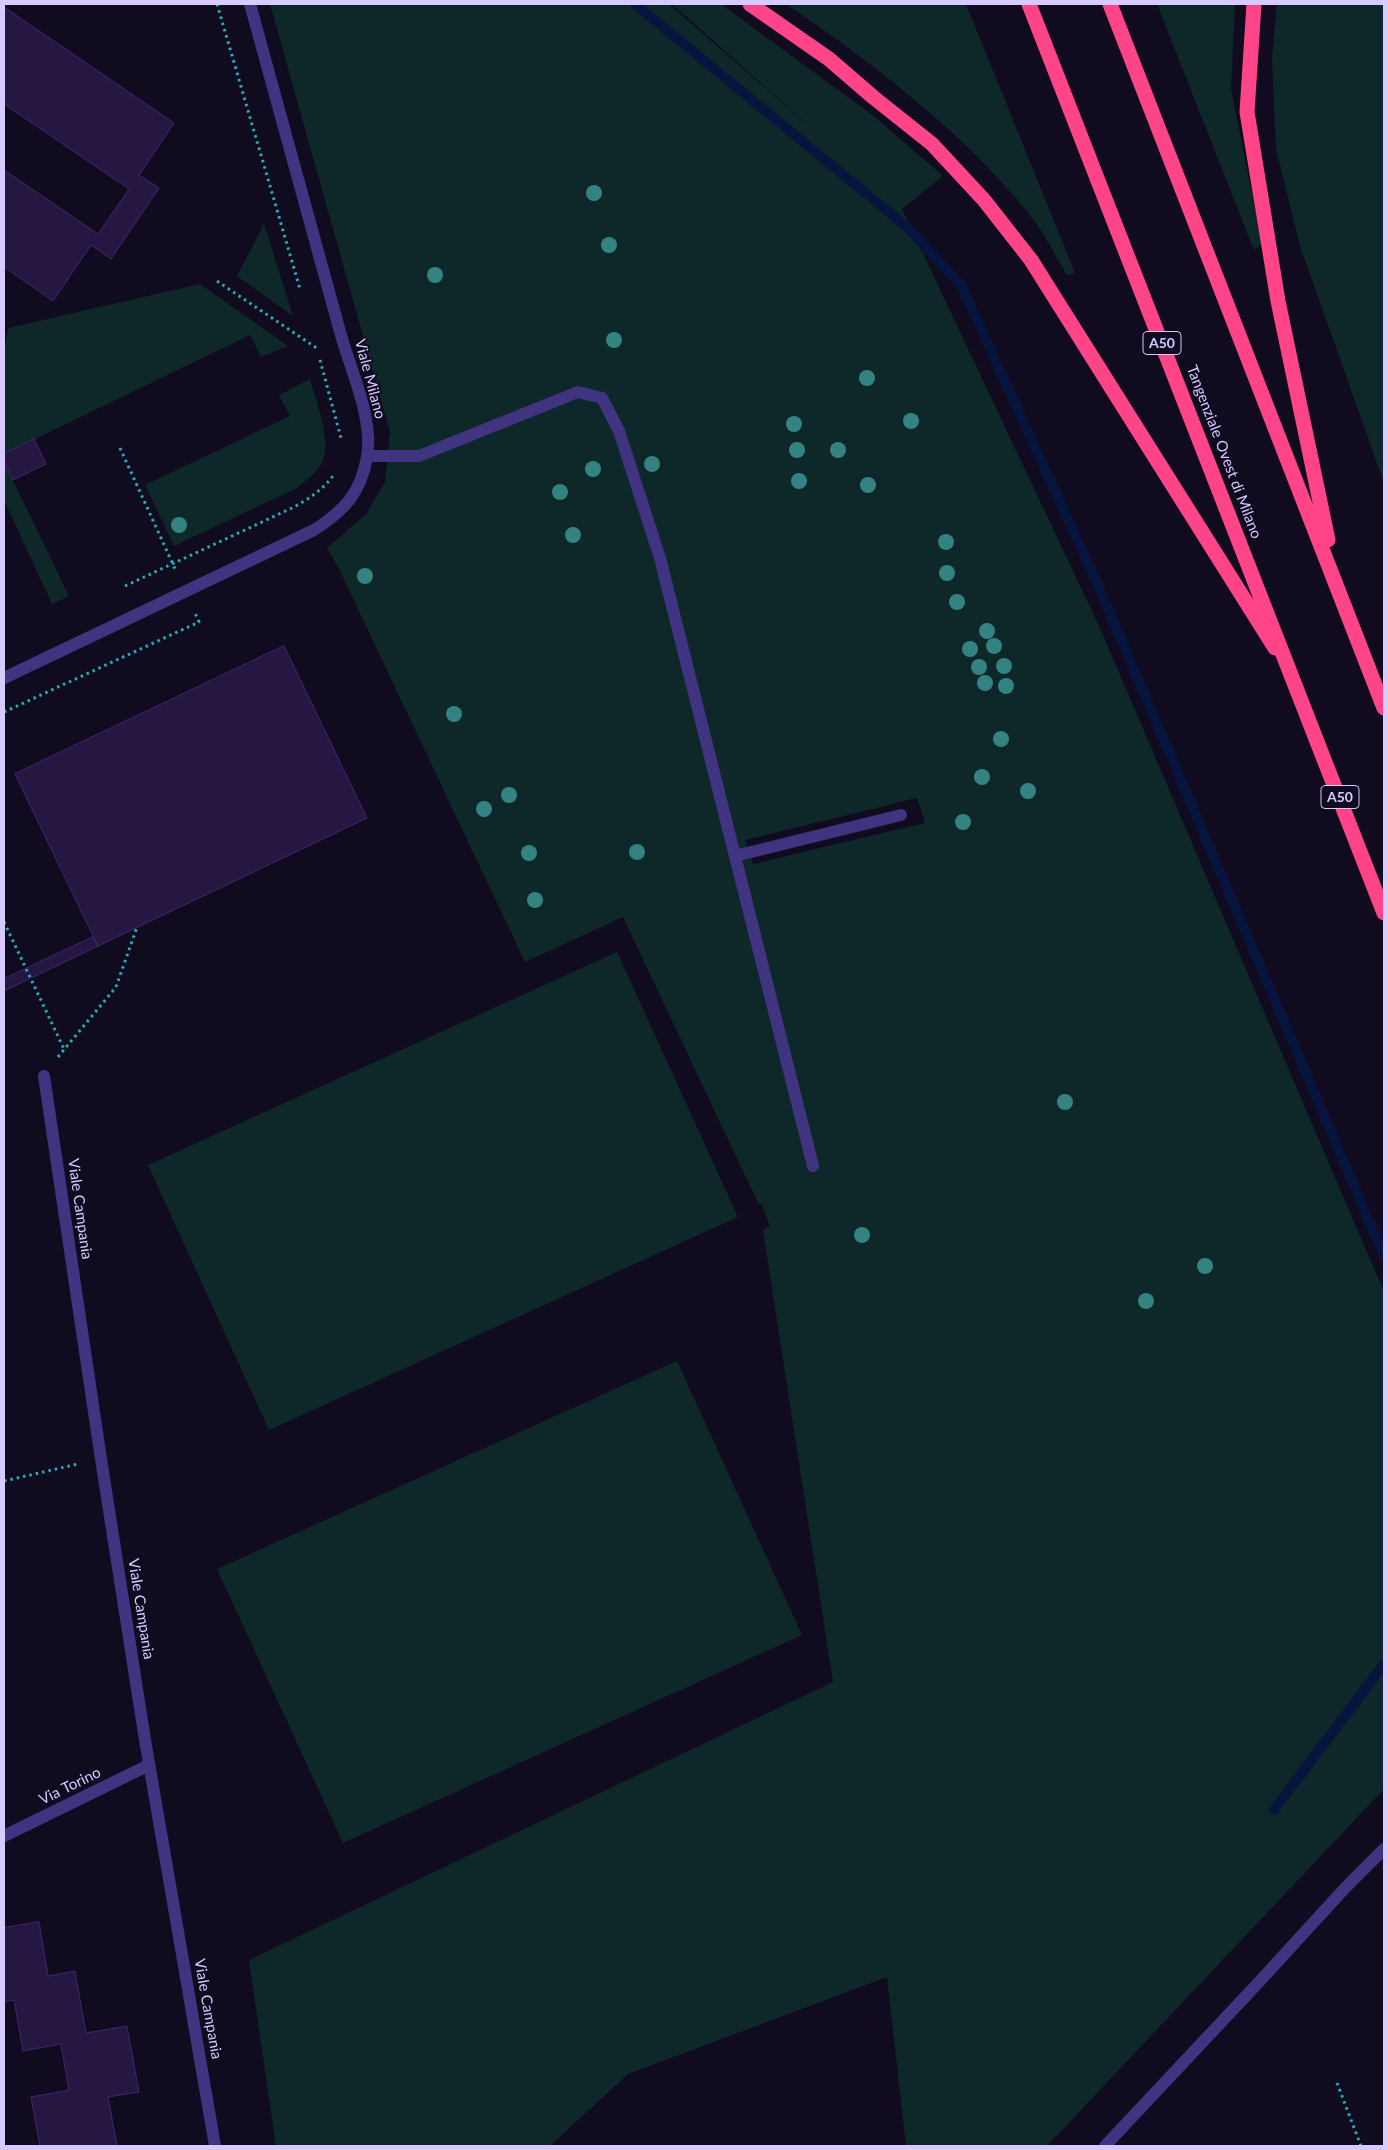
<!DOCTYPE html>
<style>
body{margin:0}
#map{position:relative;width:1388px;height:2150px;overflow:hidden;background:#110b20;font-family:Lato,sans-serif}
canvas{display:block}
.frame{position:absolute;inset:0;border:5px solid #d7caff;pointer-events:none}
</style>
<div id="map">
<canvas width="1388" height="2150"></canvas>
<div class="frame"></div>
</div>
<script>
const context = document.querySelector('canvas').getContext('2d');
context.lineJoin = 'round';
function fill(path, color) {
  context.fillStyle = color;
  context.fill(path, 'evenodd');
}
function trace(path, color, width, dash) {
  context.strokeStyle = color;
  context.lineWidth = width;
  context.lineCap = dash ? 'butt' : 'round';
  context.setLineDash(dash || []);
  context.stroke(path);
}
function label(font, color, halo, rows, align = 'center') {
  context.font = font + ' Lato,sans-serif';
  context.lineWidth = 4;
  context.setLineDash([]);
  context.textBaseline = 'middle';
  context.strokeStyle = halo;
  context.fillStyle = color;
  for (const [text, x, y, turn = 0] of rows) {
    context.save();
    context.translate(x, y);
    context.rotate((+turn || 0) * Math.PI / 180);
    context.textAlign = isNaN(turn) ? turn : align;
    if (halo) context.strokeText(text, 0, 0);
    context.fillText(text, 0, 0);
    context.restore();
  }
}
fill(new Path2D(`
 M270 4H669L825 140 672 4H721L875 117 943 176 902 209 1099 626 1384 1292V1789L1047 2146H906L887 1977 628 2074 550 2146H276L249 1960 833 1682 763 1230 770 1226 762 1204 759 1205 623 917 525 962 339 569 327 548 366 514 385 482 390 432ZM917 798 925 823 753 864 745 840Z
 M786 4H966L1075 273 1067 275C1055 255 1044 232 1029 214 962 131 874 64 786 4Z
 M1157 4H1235L1231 89 1262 243 1254 250Z
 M1277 4H1384V483L1300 246 1276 149 1272 58Z
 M264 224 293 316 237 276Z
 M200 284 288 346 261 357 250 335 4 454V353L8 328Z
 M310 379C316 401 331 439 323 460 319 472 306 480 297 488L174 546 145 485 290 416 279 395Z
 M4 462 69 596 52 604 4 500Z
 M617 952 738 1217 269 1430 148 1165Z
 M677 1361 802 1635 343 1843 217 1569Z`), '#0e282a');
trace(new Path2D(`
 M635 4 907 227 961 285 1097 583 1384 1256
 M1274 1810 1384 1664`), '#07143e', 10);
const building = new Path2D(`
 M4 7 174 123 139 175 159 188 111 259 91 245 53 301 4 267V170L98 234 129 189 4 104Z
 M34 439 46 464 13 480 4 461V454Z
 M284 646 367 818 98 946 15 774Z
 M93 937 98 946 4 991V979Z
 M39 1922 48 1976 75 1971 86 2033 127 2026 139 2092 108 2097 117 2146H40L31 2097 69 2090 61 2044 23 2051 14 2000 4 2002V1928Z`);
fill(building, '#251742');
trace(building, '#3e276f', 1);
trace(new Path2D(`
 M217 4 300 289
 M217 281 318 349
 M320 360 341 438
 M120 448 176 571
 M125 586 292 508C309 499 324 489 335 473
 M4 712 199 622 195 613
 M4 922 64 1049
 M58 1057 116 987 137 927
 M4 1481 78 1464
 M1337 2083 1361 2146`), '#27adb6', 3, [2.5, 4]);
trace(new Path2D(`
 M367 456H419L578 392 602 398 619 431 660 558 813 1166
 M735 856 901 815`), '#403481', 12);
trace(new Path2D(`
 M4 678 314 530C344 511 361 493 367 457 374 417 349 367 339 328 309 220 280 112 250 4
 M44 1076 101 1459 145 1740 215 2146
 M4 1836 149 1765
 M1105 2146 1259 1982 1346 1887 1384 1849`), '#403481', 12);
trace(new Path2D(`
 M750 4 829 59 873 97 932 144 984 200 1031 260 1275 648
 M1029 4 1384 913
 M1110 4 1384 708
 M1254 4 1247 112 1278 301 1328 540`), '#ff4588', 15);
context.fillStyle = '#348281';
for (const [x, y] of [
 [594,193],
 [609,245],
 [435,275],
 [614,340],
 [867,378],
 [911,421],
 [794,424],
 [797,450],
 [838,450],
 [652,464],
 [593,469],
 [799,481],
 [868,485],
 [560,492],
 [179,525],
 [573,535],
 [946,542],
 [947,573],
 [365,576],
 [957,602],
 [987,631],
 [994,646],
 [970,649],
 [1004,666],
 [979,667],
 [985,683],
 [1006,686],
 [454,714],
 [1001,739],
 [982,777],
 [1028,791],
 [509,795],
 [484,809],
 [963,822],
 [637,852],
 [529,853],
 [535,900],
 [1065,1102],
 [862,1235],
 [1205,1266],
 [1146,1301]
]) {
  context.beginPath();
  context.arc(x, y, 8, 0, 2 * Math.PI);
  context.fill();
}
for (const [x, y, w] of [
 [1162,343,38],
 [1340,797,38]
]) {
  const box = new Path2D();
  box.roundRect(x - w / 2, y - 11.5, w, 23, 4);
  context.fillStyle = '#110b20';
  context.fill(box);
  trace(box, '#d7caff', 1);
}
label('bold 14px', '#d7caff', null, [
 ["A50",1162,343],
 ["A50",1340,797]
]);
label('15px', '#d7caff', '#110b20', [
 ["Viale Milano",370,379,75],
 ["Tangenziale Ovest di Milano",1224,452,69],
 ["Viale Campania",80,1209,82],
 ["Viale Campania",141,1609,81],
 ["Via Torino",70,1786,-26],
 ["Viale Campania",208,2009,80]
]);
</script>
